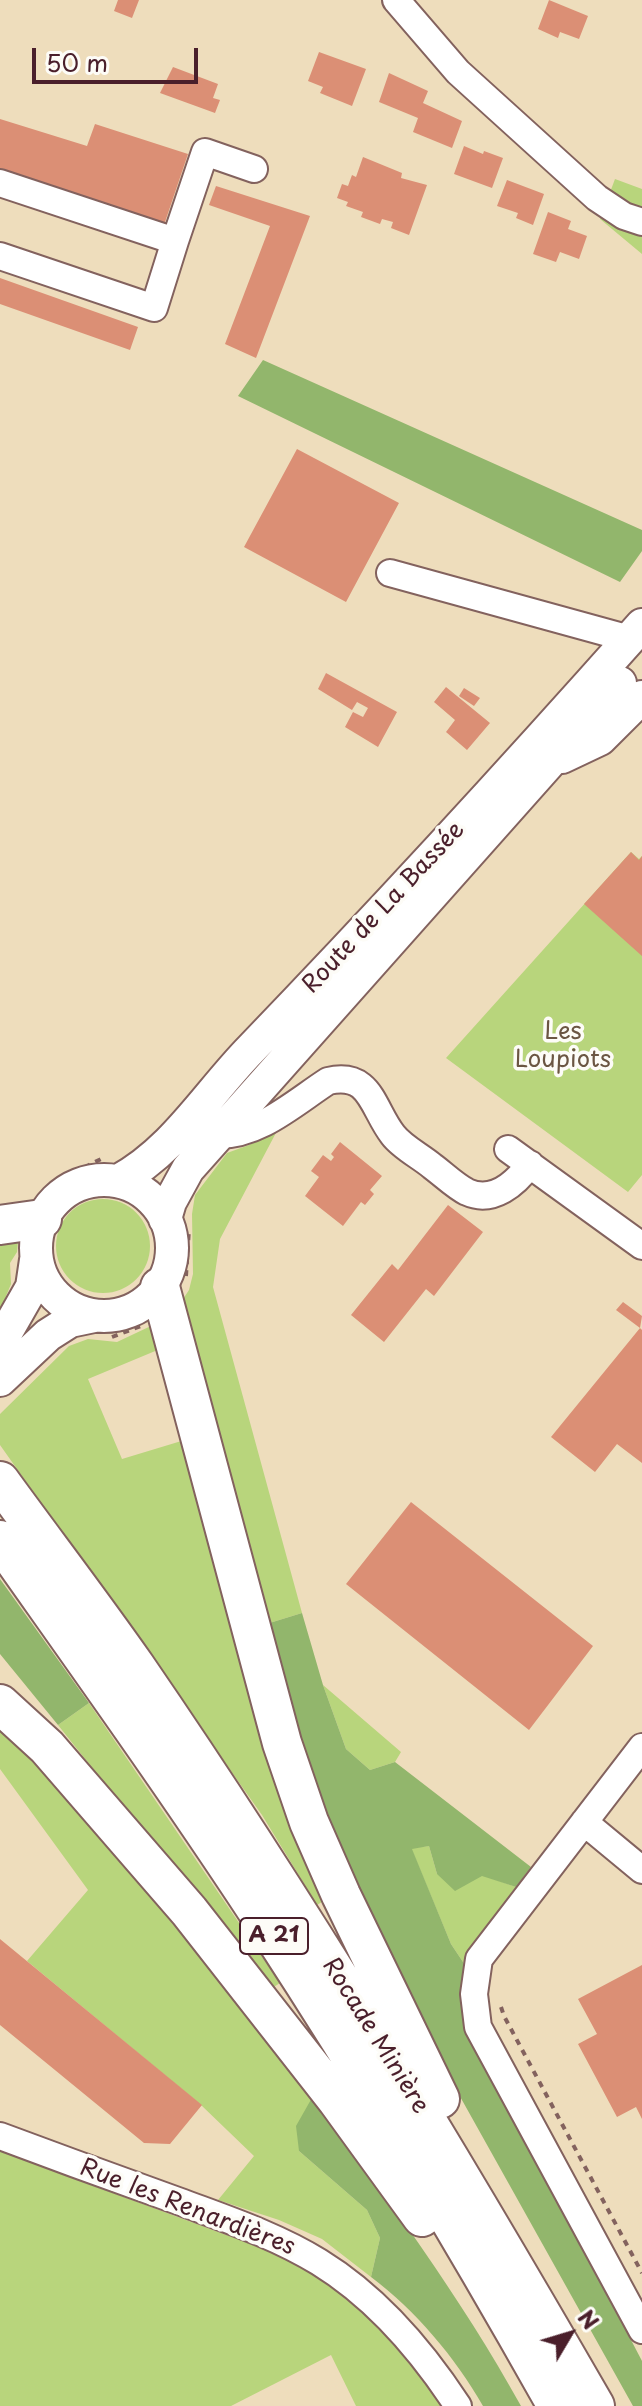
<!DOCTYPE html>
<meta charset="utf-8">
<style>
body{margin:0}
#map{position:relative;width:642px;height:2406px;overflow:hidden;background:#eeddbc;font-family:"Playpen Sans",sans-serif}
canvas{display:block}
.north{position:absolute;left:530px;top:2294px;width:80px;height:80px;-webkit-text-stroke:6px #fdfcf7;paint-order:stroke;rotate:52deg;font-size:22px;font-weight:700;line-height:32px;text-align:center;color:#4a1f2b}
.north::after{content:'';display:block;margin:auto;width:28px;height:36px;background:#4a1f2b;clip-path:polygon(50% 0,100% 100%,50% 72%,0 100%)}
.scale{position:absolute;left:32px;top:48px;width:166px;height:36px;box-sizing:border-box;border:4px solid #4a1f2b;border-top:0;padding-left:10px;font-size:24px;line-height:28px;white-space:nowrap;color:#4a1f2b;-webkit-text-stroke:6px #fdfcf7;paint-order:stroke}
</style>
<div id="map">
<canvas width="642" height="2406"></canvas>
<div class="north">N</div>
<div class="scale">50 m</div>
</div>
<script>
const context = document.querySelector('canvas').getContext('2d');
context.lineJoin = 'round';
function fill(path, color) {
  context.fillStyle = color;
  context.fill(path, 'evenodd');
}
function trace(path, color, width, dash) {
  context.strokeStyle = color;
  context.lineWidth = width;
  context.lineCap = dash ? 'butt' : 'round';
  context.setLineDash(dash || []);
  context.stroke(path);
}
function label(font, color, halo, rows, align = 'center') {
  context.font = font + ' "Playpen Sans",sans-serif';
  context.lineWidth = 7;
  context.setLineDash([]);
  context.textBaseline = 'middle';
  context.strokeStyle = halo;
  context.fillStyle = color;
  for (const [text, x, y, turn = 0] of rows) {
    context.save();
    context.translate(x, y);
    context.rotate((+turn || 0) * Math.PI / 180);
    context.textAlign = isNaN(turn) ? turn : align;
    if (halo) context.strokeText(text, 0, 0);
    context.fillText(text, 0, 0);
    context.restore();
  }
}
fill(new Path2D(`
 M615 179 642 189V254L600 219Z
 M631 852 639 859 642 856V1175L628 1192 446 1058Z
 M278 1129 220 1239 213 1287 302 1613 263 1625 179 1305 189 1290 193 1274 192 1214 195 1195 227 1153 249 1145Z
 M56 1246a47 47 0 1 1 94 0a47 47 0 1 1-94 0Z
 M19 1229 17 1252 10 1263 11 1284 0 1311V1234Z
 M153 1325 160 1349 88 1379 122 1459 188 1439 325 1900 317 1905 262 1815 0 1445V1414L69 1346 88 1339 117 1342Z
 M323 1685 401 1752 395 1762 370 1770 346 1749Z
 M89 1703 280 1983 269 1990 58 1725Z
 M0 1723 12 1732 235 1995 313 2096 299 2151 367 2210 380 2238 371 2277 322 2239 279 2220 218 2200 254 2156 201 2105 27 1961 88 1890 0 1769Z
 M429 1846 437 1874 482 1875 516 1887 475 1943 465 1965 451 1944 411 1848Z
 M0 2151 291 2259 337 2287 385 2333 429 2387 441 2406H356L331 2355 231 2406H0Z`), '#b8d57c');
fill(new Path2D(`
 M263 360 642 530V551L620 582 238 396Z
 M0 1579 89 1703 58 1725 0 1654Z
 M302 1613 323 1685 346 1749 370 1770 395 1762 531 1867 516 1887 482 1876 455 1891 437 1874 429 1846 412 1849 451 1944 465 1965 460 1992 464 2021 642 2361V2406H633L358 1914 319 1814 263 1625Z
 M313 2096C386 2197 461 2297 521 2406H483C455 2357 416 2311 371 2277L380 2238 367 2210 299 2151 296 2126Z`), '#92b66c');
fill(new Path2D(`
 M118 0H139L132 18 114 11Z
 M549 0 588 16 579 39 560 32 558 38 538 29Z
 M319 52 366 69 352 106 320 93 323 87 308 81Z
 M173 67 218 84 213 98 220 100 215 113 160 93Z
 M389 73 428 91 423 103 462 121 452 148 413 132 418 118 379 102Z
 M0 119 87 146 95 124 188 154 163 228 0 174Z
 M464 146 483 154 484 151 503 158 492 188 454 174Z
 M363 157 402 173 401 178 427 185 409 235 391 228 393 222 382 219 380 224 361 217 363 212 346 206 348 202 337 198 342 184 348 186 352 175 356 177Z
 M507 180 544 194 533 225 516 218 518 213 497 206Z
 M216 186 310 216 256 358 225 344 270 226 209 205Z
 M548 212 571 221 568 229 587 236 579 259 560 252 556 262 533 254Z
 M0 278 138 327 130 350 0 304Z
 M297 449 399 503 346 602 244 547Z
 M326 673 397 712 378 747 345 727 353 712 363 717 368 708 357 702 352 710 318 689Z
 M446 687 490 723 467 750 446 732 455 720 434 702Z
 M464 688 480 698 474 706 459 696Z
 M631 852 639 860 642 856V956L584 904Z
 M340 1142 382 1176 370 1190 374 1194 365 1205 361 1202 343 1226 305 1196 319 1177 311 1171 323 1155 331 1161 334 1157 331 1154Z
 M448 1205 483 1232 434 1296 426 1289 384 1342 351 1315 392 1264 398 1270Z
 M623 1302 642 1316 640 1328 616 1310Z
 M640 1328 642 1330V1463L617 1444 595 1472 551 1437Z
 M411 1502 593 1646 529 1730 346 1584Z
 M0 1939 202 2105 170 2144 144 2143 0 2025Z
 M642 1965V2119L636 2107 617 2117 578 2044 597 2034 578 1999Z`), '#db8f75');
const minor = new Path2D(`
 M396 0 458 72 597 198 624 216 642 222
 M0 183 175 241 205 152 254 169
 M0 256 154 308 175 241
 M390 573 630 639
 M218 1135C260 1135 294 1103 328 1081 371 1071 372 1108 393 1135 402 1147 420 1156 432 1166 443 1174 455 1186 467 1192 493 1204 516 1183 530 1164
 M508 1149 642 1246
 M642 1747 479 1959 474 1994 478 2027 642 2330
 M584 1822 642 1870
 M0 2136C59 2158 119 2180 178 2201 226 2219 275 2235 319 2262 376 2297 422 2351 458 2406`);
const major = new Path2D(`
 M562 757 600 739 642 697
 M36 1248a68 68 0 1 1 136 0a68 68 0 1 1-136 0Z
 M118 1181C174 1151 207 1094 251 1049 384 911 514 769 642 625
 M165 1219 170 1202 188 1169 620 683
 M0 1343 32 1287 36 1260
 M0 1380 48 1335 70 1321 94 1316`);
const highway = new Path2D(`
 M0 1225 42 1219
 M160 1287 282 1743 309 1822 341 1895 440 2099
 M0 1481C45 1543 92 1604 136 1667 300 1906 450 2155 595 2406
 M0 1540C91 1669 183 1797 269 1929 370 2084 466 2244 557 2406
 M0 1704 47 1747 189 1911 337 2100 422 2217`);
trace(minor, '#83625e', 30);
trace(major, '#83625e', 36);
trace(highway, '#83625e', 42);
trace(new Path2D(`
 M88 1182 89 1165 103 1158
 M186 1276 189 1229
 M112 1337 141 1326
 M501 2007 504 2016 642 2273`), '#83625e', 4, [6, 6]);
trace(minor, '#fff', 26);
trace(major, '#fff', 32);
trace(highway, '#fff', 38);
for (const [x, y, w] of [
 [274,1936,68]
]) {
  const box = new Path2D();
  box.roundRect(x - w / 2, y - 18, w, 36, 6);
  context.fillStyle = '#fdfcf7';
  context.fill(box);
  trace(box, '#4a1f2b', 2);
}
label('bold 22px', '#4a1f2b', null, [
 ["A 21",274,1936]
]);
label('24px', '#4a1f2b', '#fdfcf7', [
 ["Route de La Bassée",384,908,-47],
 ["Rocade Minière",375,2036,58],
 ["Rue les Renardières",187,2208,21]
]);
label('24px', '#6b5643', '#fdfcf7', [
 ["Les",563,1032],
 ["Loupiots",563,1060]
]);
</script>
